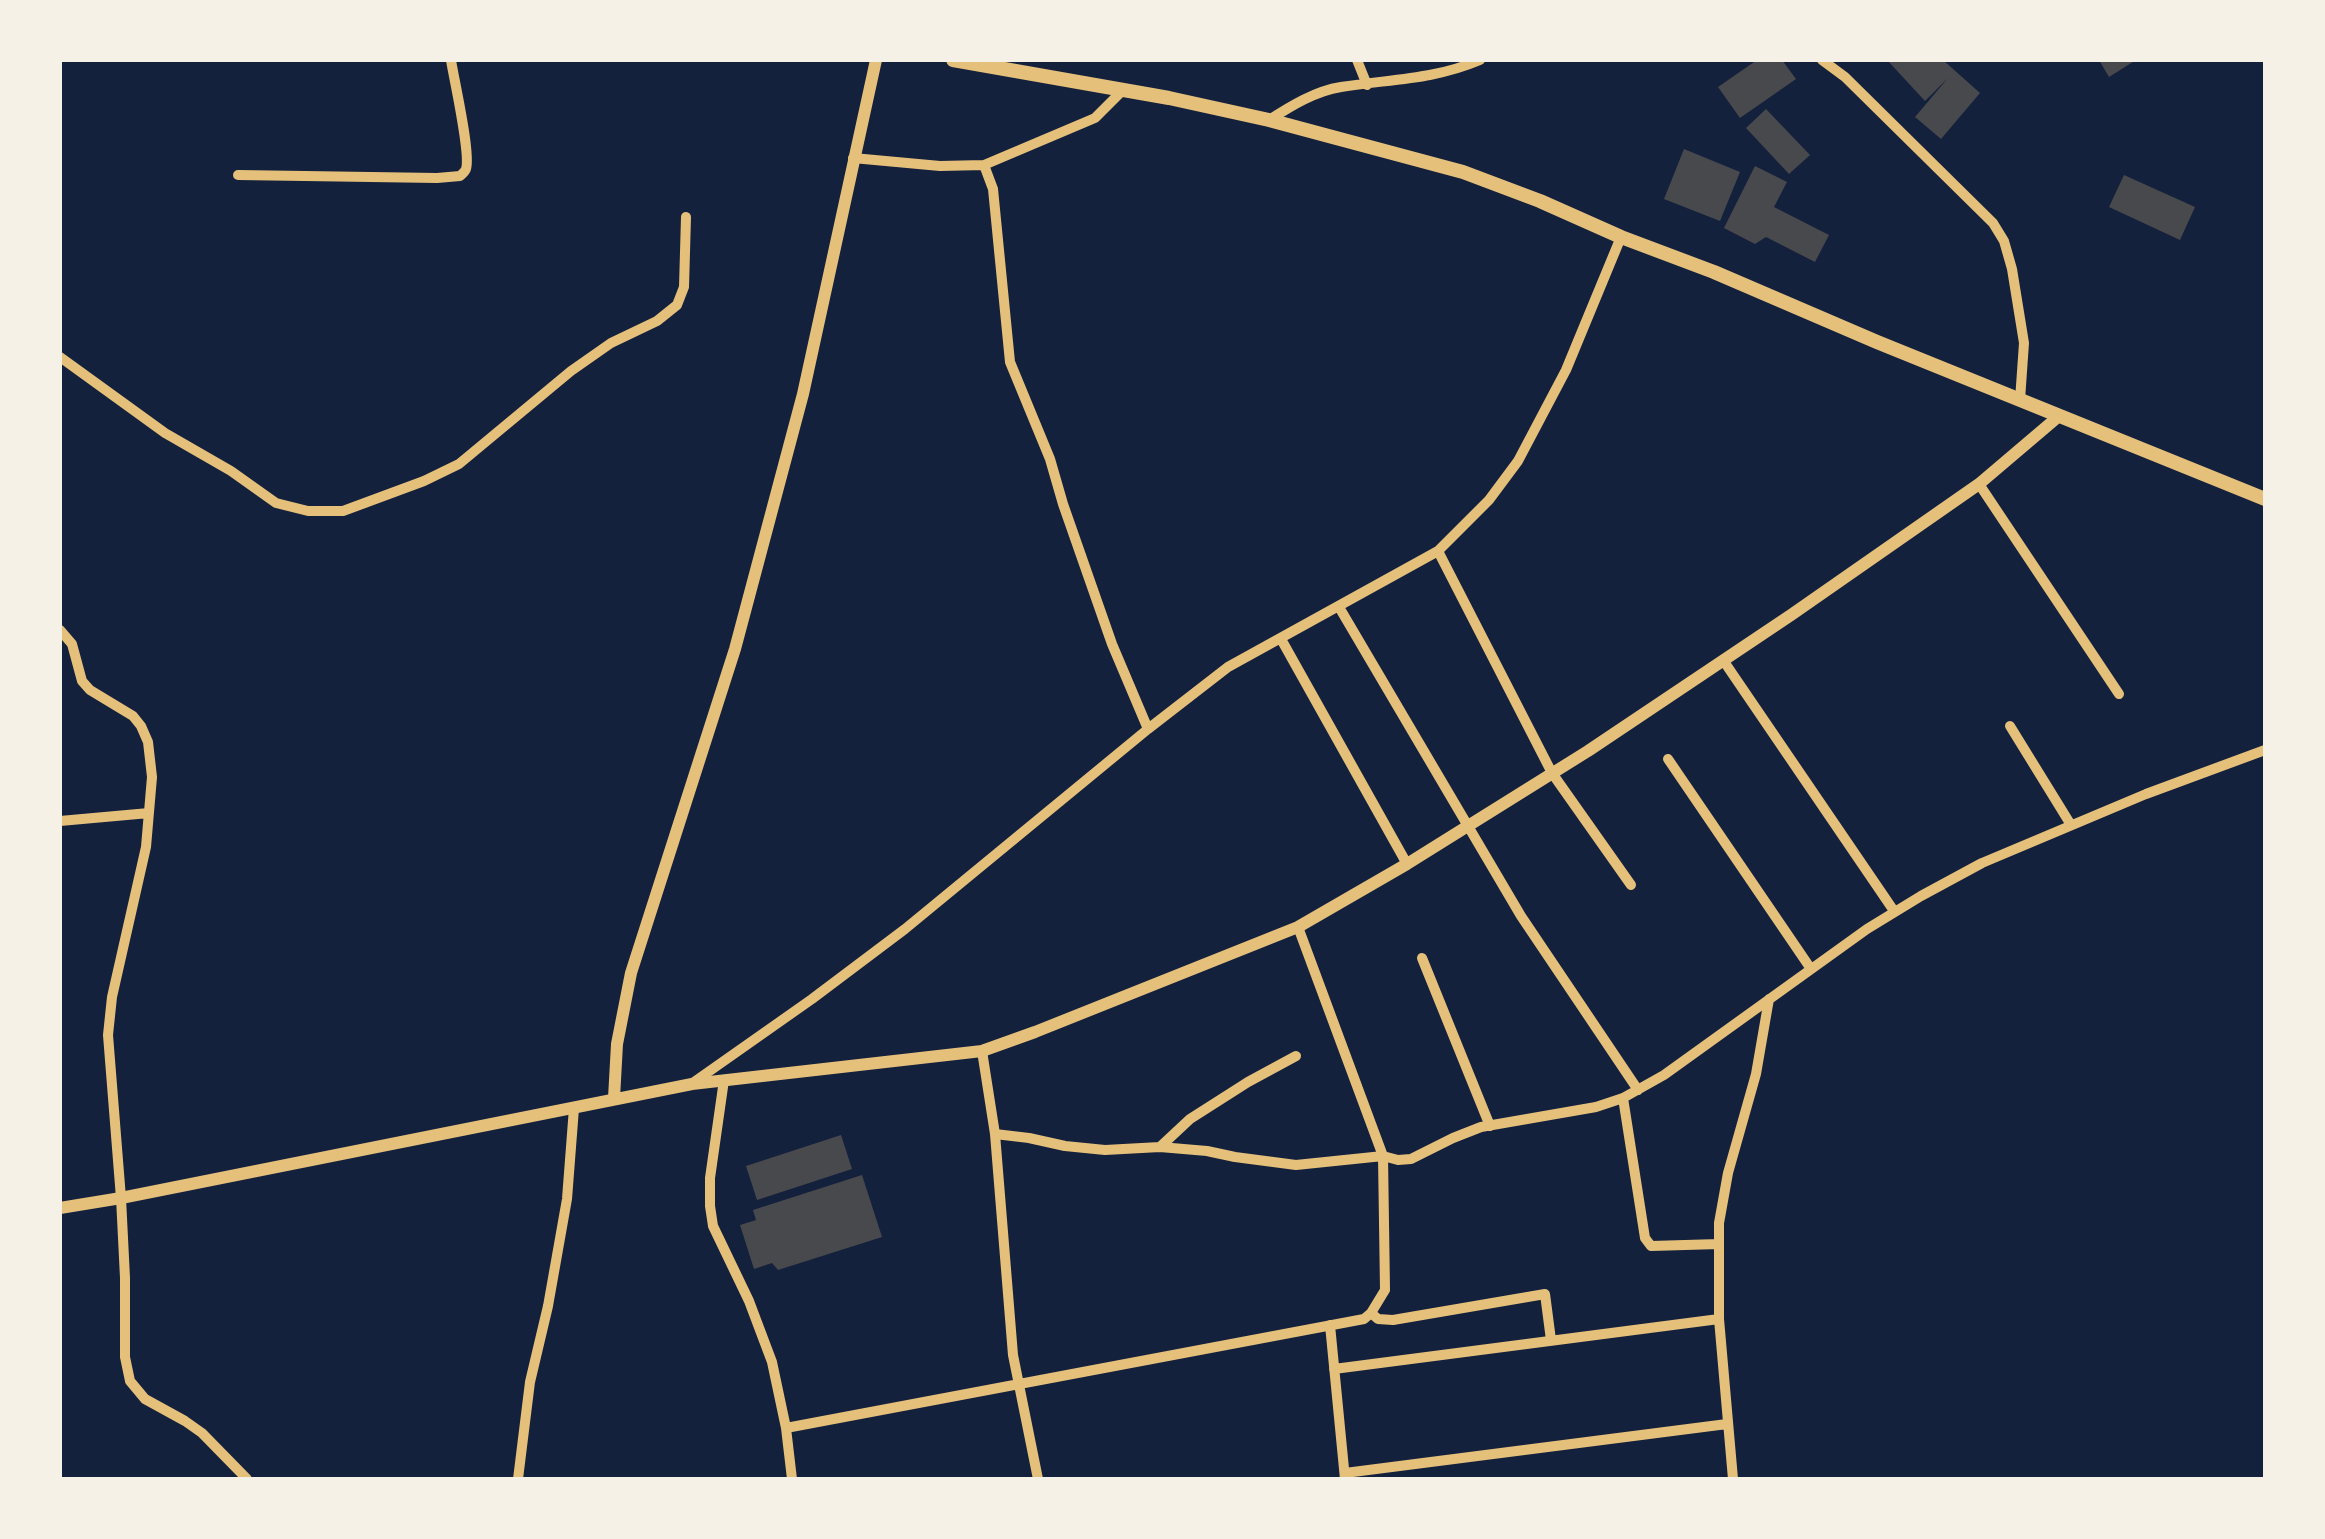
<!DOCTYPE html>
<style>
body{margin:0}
#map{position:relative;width:2325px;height:1539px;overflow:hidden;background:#14213d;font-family:Arial,sans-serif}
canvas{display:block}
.frame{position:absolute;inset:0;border:62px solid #f6f1e7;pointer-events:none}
</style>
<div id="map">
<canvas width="2325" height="1539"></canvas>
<div class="frame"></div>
</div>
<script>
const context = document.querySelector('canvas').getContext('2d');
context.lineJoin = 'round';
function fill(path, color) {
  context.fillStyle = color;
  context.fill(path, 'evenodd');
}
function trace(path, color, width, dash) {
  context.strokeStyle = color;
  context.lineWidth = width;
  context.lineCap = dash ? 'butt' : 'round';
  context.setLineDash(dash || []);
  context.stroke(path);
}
fill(new Path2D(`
 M1757 60H1782L1796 79 1740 118 1718 87Z
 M1887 60H1943L1980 93 1941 139 1915 117 1948 78 1925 101Z
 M2099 60H2136L2109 77Z
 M1766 109 1810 155 1789 174 1746 128Z
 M1684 149 1740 172 1720 221 1664 199Z
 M1755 166 1787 182 1774 207 1829 235 1815 262 1766 237 1755 244 1724 228Z
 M2124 175 2195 207 2180 240 2109 207Z
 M841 1135 852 1169 757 1200 746 1166Z
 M862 1175 882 1237 778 1270 772 1263 754 1269 740 1225 756 1220 753 1210Z`), '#48494c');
trace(new Path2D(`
 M1357 60 1367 85
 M1822 60 1845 77 1993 223 2004 241 2012 269 2024 343 2020 400
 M1269 120C1291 106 1315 91 1341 87 1390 79 1433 80 1480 60
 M853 158 940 166 984 165 1095 118 1123 90
 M984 165 993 189 1010 362 1050 459 1063 504 1112 644 1148 729
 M238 175 437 178 460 176C462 174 465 172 466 169 471 153 454 80 451 60
 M60 357 165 433 231 471 276 503 308 511H343L424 481 459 464 571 371 611 343 657 321 677 305 684 287 686 217
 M1979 484 2119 694
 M1438 551 1552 773 1631 885
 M1339 607 1521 916 1638 1090
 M60 630 72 644 82 681 90 690 133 716 141 726 148 742 152 777 146 847 112 997 108 1035 121 1198 125 1278V1357L130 1381 145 1399 185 1421 202 1433 247 1479
 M1281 639 1407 864
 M1723 660 1894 911
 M2010 726 2071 825
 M1668 759 1811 969
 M60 821 149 813
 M1422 958 1490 1126
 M982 1051 995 1134 1013 1355 1038 1479
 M724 1080 710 1178V1206L713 1226 749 1301 772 1362 786 1428 792 1479
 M694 1082 812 999 905 929 1148 729 1228 667 1438 551 1489 500 1518 461 1566 370 1621 237
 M1623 1098 1645 1238 1651 1246 1719 1244
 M995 1134 1029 1138 1065 1146 1105 1150 1160 1147 1207 1151 1235 1157 1296 1165 1383 1156 1398 1160 1411 1159 1453 1138 1481 1127 1596 1107 1623 1098 1664 1075 1867 929 1921 896 1982 863 2146 794 2265 750
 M1160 1147 1190 1119 1248 1082 1296 1056
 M1371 1313 1378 1319 1393 1320 1545 1294 1551 1340
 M1330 1325 1345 1479
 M1334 1369 1719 1319
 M786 1428 1364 1319 1371 1313 1385 1290 1383 1156 1298 927
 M1345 1473 1727 1424
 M518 1479 530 1382 548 1306 567 1199 574 1108
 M1733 1479 1719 1319V1223L1728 1173 1756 1074 1769 999`), '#e5c07b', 10);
trace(new Path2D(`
 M614 1098 617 1044 631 973 735 649 803 394 876 60
 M60 1208 121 1198 692 1084 982 1051 1035 1032 1298 927 1407 864 1588 751 1791 615 1979 484 2059 416`), '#e5c07b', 12);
trace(new Path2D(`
 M953 60 1169 98 1269 120 1463 172 1540 201 1621 237 1714 272 1877 342 2265 499`), '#e5c07b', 14);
</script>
